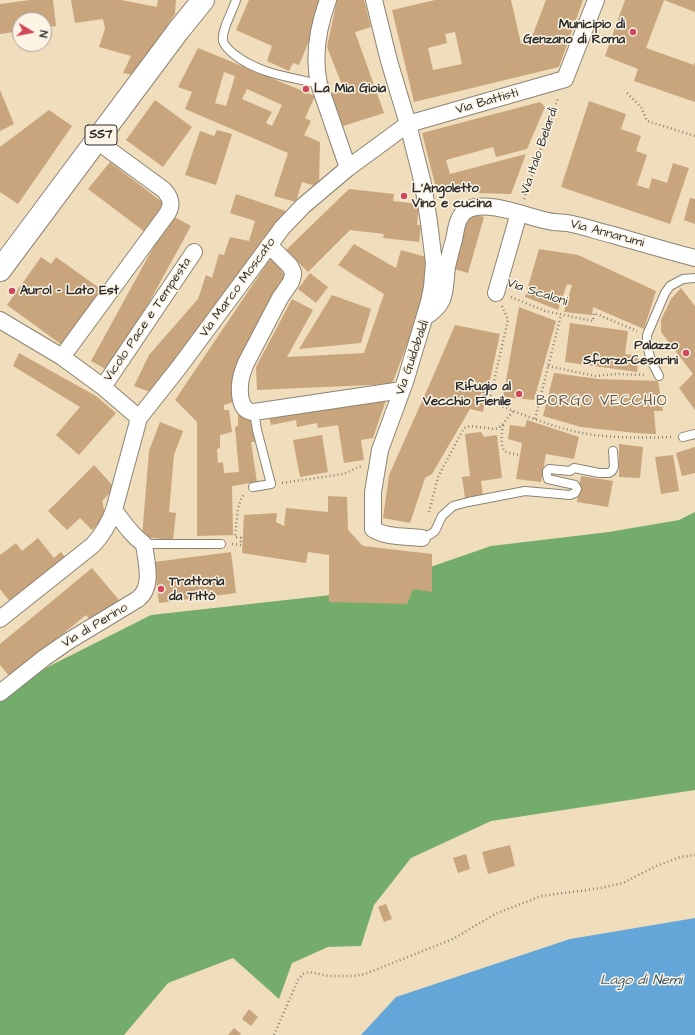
<!DOCTYPE html>
<meta charset="utf-8">
<style>
body{margin:0}
#map{position:relative;width:695px;height:1035px;overflow:hidden;background:#efddbc;font-family:"Architects Daughter",sans-serif}
canvas{display:block}
.north{position:absolute;left:12px;top:12px;width:40px;height:40px;box-sizing:border-box;background:#fcf5e5;border:1px solid #a8a49b;border-radius:50%;rotate:100deg;font-size:11px;font-weight:700;line-height:16px;text-align:center;color:#2b2b2b}
.north::after{content:'';display:block;margin:auto;width:14px;height:18px;background:#d1495b;clip-path:polygon(50% 0,100% 100%,50% 72%,0 100%)}
</style>
<div id="map">
<canvas width="695" height="1035"></canvas>
<div class="north">N</div>
</div>
<script>
const context = document.querySelector('canvas').getContext('2d');
context.lineJoin = 'round';
function fill(path, color) {
  context.fillStyle = color;
  context.fill(path, 'evenodd');
}
function trace(path, color, width, dash) {
  context.strokeStyle = color;
  context.lineWidth = width;
  context.lineCap = dash ? 'butt' : 'round';
  context.setLineDash(dash || []);
  context.stroke(path);
}
function label(font, color, halo, rows, align = 'center') {
  context.font = font + ' "Architects Daughter",sans-serif';
  context.lineWidth = 3;
  context.setLineDash([]);
  context.textBaseline = 'middle';
  context.strokeStyle = halo;
  context.fillStyle = color;
  for (const [text, x, y, turn = 0] of rows) {
    context.save();
    context.translate(x, y);
    context.rotate((+turn || 0) * Math.PI / 180);
    context.textAlign = isNaN(turn) ? turn : align;
    if (halo) context.strokeText(text, 0, 0);
    context.fillText(text, 0, 0);
    context.restore();
  }
}
fill(new Path2D(`
 M695 512V790L491 821 411 858 374 905 361 946 328 947 292 963 279 999 233 958 168 983 124 1035H0V691L151 615 358 592 491 546 609 532 679 520Z`), '#74ac6b');
fill(new Path2D(`
 M695 918V1035H361L396 997 570 939Z`), '#64a6d8');
fill(new Path2D(`
 M30 0H53L56 26 44 28V20H20V31L0 34V4Z
 M71 0H121L157 7 158 0H176L175 14 134 75 123 73 131 56 99 47 105 29 103 19 75 23Z
 M249 0H326L299 65 293 63 289 71 267 61 272 46 236 30Z
 M337 0H364L371 27 355 32 384 113 340 127 328 94 344 90 327 47Z
 M435 0H511L521 44 530 42 546 0H583L559 67 414 102 392 10ZM455 32 462 64 433 70 428 48 447 43 445 34Z
 M625 0H695V12L664 0 646 48 694 65 695 62V102L634 81 638 69 605 56Z
 M198 48 315 96 305 118 311 121 304 135 320 142 319 187 302 182 296 202 274 196 288 153 185 109 192 92 178 87ZM224 72 235 76 226 106 215 103ZM247 89 282 105 272 126 266 123 272 112 242 99Z
 M0 90 14 124 0 131Z
 M155 100 192 127 163 167 126 140Z
 M589 101 626 114 621 129 641 136 636 151 647 155 637 185 649 189 652 178 667 183 673 163 689 168 670 224 561 187Z
 M540 102 545 107 527 149 496 157 493 147 446 160 450 174 526 154 511 194 437 192 422 133Z
 M49 110 72 126 18 204 0 192V147Z
 M217 130 232 134 216 185 185 175 200 131 214 136Z
 M110 162 166 205 145 232 88 189Z
 M349 189 394 194 393 201 419 204 417 225H421L419 242 383 238 384 234 350 230 308 272 286 250Z
 M236 194 286 211 272 235 150 392 134 386 149 355 198 299 206 275 212 278 219 254 224 255 230 237 249 241 255 221 230 213Z
 M690 198 695 199V224L684 220Z
 M469 213 484 217 468 273 451 268Z
 M171 215 191 226 111 372 91 361Z
 M354 244 396 268 401 250 429 258V286L392 384 257 390 256 367 292 299 313 310 287 357 364 353 384 294 338 265Z
 M539 249 578 255 656 291 644 329 593 307 592 315 564 312 572 285 567 284 558 310 525 297Z
 M272 256 285 267 282 272 289 279 236 401 224 405V410H229L232 432 220 435V448L217 449 218 463 223 462 224 473 239 472 235 427 238 426V415L250 414 255 442H251L257 482 232 486 233 535 197 536V422L175 400Z
 M41 257 51 264 56 257 102 290 62 345 7 305Z
 M310 273 328 287 316 303 298 289Z
 M681 288 695 306V410L679 388 693 374 661 332V320L671 299Z
 M332 295 371 309 361 343 299 349Z
 M519 307 556 321 534 400 503 397Z
 M570 323 628 331 625 354 639 356 637 372 565 362Z
 M455 325 500 334 483 412 470 409 432 474 425 478 410 523 383 518 389 475 431 381Z
 M19 353 96 396 116 413 79 455 56 435 80 407 13 366Z
 M554 373 598 379 658 381 663 411H654L656 434 636 433 581 427 543 416Z
 M387 397 373 438 361 440 364 460 344 463 338 425 318 428 317 423 297 427 296 420 271 425 269 417Z
 M527 420 579 437 574 459 546 454 541 482 516 479 522 443 508 439 510 425 525 427Z
 M160 422 183 431 174 455 169 512 176 513 173 540 142 537 149 451Z
 M481 432 484 437 497 435 502 478 481 481 483 496 465 498 462 477 470 476 465 434Z
 M322 435 328 472 300 477 293 440Z
 M619 444 643 447 640 478 619 477Z
 M695 447V473L682 476 676 453Z
 M673 455 679 491 661 494 655 457Z
 M94 465 115 488 102 501 106 516 92 530 80 518 67 530 48 511Z
 M581 476 613 481 608 507 577 502Z
 M328 496 347 497 348 530 363 546 432 554V592L413 589 407 604 329 602V555L308 552 306 563 242 553 244 515 277 513 276 522 284 526 286 508 328 512Z
 M38 538 54 558 61 552 67 560 12 604 0 589V555L16 543 22 551Z
 M231 552 236 593 159 603 154 562Z
 M92 568 119 600 92 622 86 615 10 677 0 665V644Z
 M510 845 515 866 488 874 482 852Z
 M466 854 470 869 458 873 453 858Z
 M386 904 392 919 384 922 378 907Z
 M249 1009 258 1017 251 1026 242 1019Z
 M234 1028 241 1034 240 1035H228Z`), '#c8a57d');
const lane = new Path2D(`
 M236 0C233 11 221 30 223 41 225 47 231 52 235 55 259 74 291 77 319 84
 M659 376 651 360 647 346V335L665 293 670 286 683 279 695 278
 M683 437 695 434
 M253 487 271 484 257 430 254 412
 M422 538 431 534 435 531 442 516 453 506 468 502 525 491 570 495 575 493 577 489 575 485 548 479 547 475V471L549 469 570 471 574 468 599 473H609L612 471 614 467 613 451
 M144 544H221`);
const street = new Path2D(`
 M328 0C318 27 313 56 319 84L348 168
 M374 0 389 61 408 124 423 184 429 222 434 263 432 287 429 302 405 382 380 450 373 492V529C387 538 406 536 422 538
 M269 245 290 266 293 272V275L291 282 280 298 246 363C244 368 242 373 241 378 239 388 238 413 254 412L402 390
 M496 293 519 213
 M425 317C448 303 444 290 447 267 449 258 451 249 454 240 456 230 457 214 469 209 488 200 528 217 548 221 556 223 565 222 572 224 586 227 600 232 613 235 641 243 668 251 695 258
 M0 320 62 357 103 387 139 418
 M62 357 167 214C173 205 171 198 164 190L97 141
 M103 387 194 252
 M0 619 93 545C103 534 109 524 114 510L139 418 180 366 274 239 282 228 303 206 348 168 408 124 565 79 596 0
 M0 693 44 658 67 642 138 599C154 587 146 561 144 544 131 535 123 522 114 510`);
const primary = new Path2D(`
 M0 270 178 31 203 0`);
trace(lane, '#8d8474', 10);
trace(street, '#8d8474', 18);
trace(primary, '#8d8474', 24);
trace(new Path2D(`
 M627 93 641 107 647 121 695 136
 M524 199 558 98
 M511 297 545 311 593 321 594 313 637 331
 M502 306 508 320 490 398 491 402C524 415 558 430 594 435 619 438 645 438 671 437
 M548 366 595 376 617 374 645 375
 M535 419 561 315
 M503 425C502 434 500 442 504 451L509 453 520 455
 M282 483 343 474 361 466
 M429 512 438 477 464 428 471 426 494 429 499 428 503 424 513 411
 M232 544 241 545V538L235 537C237 525 236 501 245 494
 M274 1035 298 980 303 974 309 972 329 976H353L365 974 453 939 495 914 541 896 601 888 623 883 654 867 680 857 695 855`), '#8d8474', 2.5, [1, 3]);
trace(lane, '#fff', 8);
trace(street, '#fff', 16);
trace(primary, '#fff', 22);
for (const [x, y, r, color] of [
 [633,32,4,"#d1495b"],
 [306,89,4,"#d1495b"],
 [404,196,4,"#d1495b"],
 [12,291,4,"#d1495b"],
 [686,353,4,"#d1495b"],
 [519,394,4,"#d1495b"],
 [161,589,4,"#d1495b"]
]) {
  const dot = new Path2D();
  dot.arc(x, y, r, 0, 2 * Math.PI);
  context.fillStyle = color;
  context.fill(dot);
  trace(dot, '#fcf5e5', 1.5);
}
for (const [x, y, w] of [
 [101,135,32]
]) {
  const box = new Path2D();
  box.roundRect(x - w / 2, y - 10, w, 20, 3);
  context.fillStyle = '#fcf5e5';
  context.fill(box);
  trace(box, '#2b2b2b', 1);
}
label('bold 12px', '#2b2b2b', null, [
 ["SS7",101,135]
]);
label('bold 13px', '#2b2b2b', '#fcf5e5', [
 ["Municipio di",625,25,"right"],
 ["Genzano di Roma",625,40,"right"],
 ["La Mia Gioia",314,89],
 ["L'Angoletto",412,189],
 ["Vino e cucina",412,204],
 ["Aurol - Lato Est",20,291],
 ["Palazzo",678,346,"right"],
 ["Sforza-Cesarini",678,361,"right"],
 ["Rifugio al",511,387,"right"],
 ["Vecchio Fienile",511,402,"right"],
 ["Trattoria",169,582],
 ["da Tittò",169,597]
], 'left');
label('13px', '#2b2b2b', '#fcf5e5', [
 ["Via Battisti",487,102,-16],
 ["Via Italo Belardi",540,151,-71],
 ["Via Annarumi",607,234,15],
 ["Via Marco Moscato",238,288,-54],
 ["Via Scaloni",537,293,18],
 ["Vicolo Pace e Tempesta",148,320,-56],
 ["Via Guidobaldi",413,358,-71],
 ["Via di Perino",95,626,-31]
]);
label('italic 14px', '#3f5668', '#fcf5e5', [
 ["Lago di Nemi",641,981]
]);
context.letterSpacing = '1px';
label('15px', '#625648', '#fcf5e5', [
 ["BORGO VECCHIO",602,402]
]);
context.letterSpacing = '0px';
</script>
